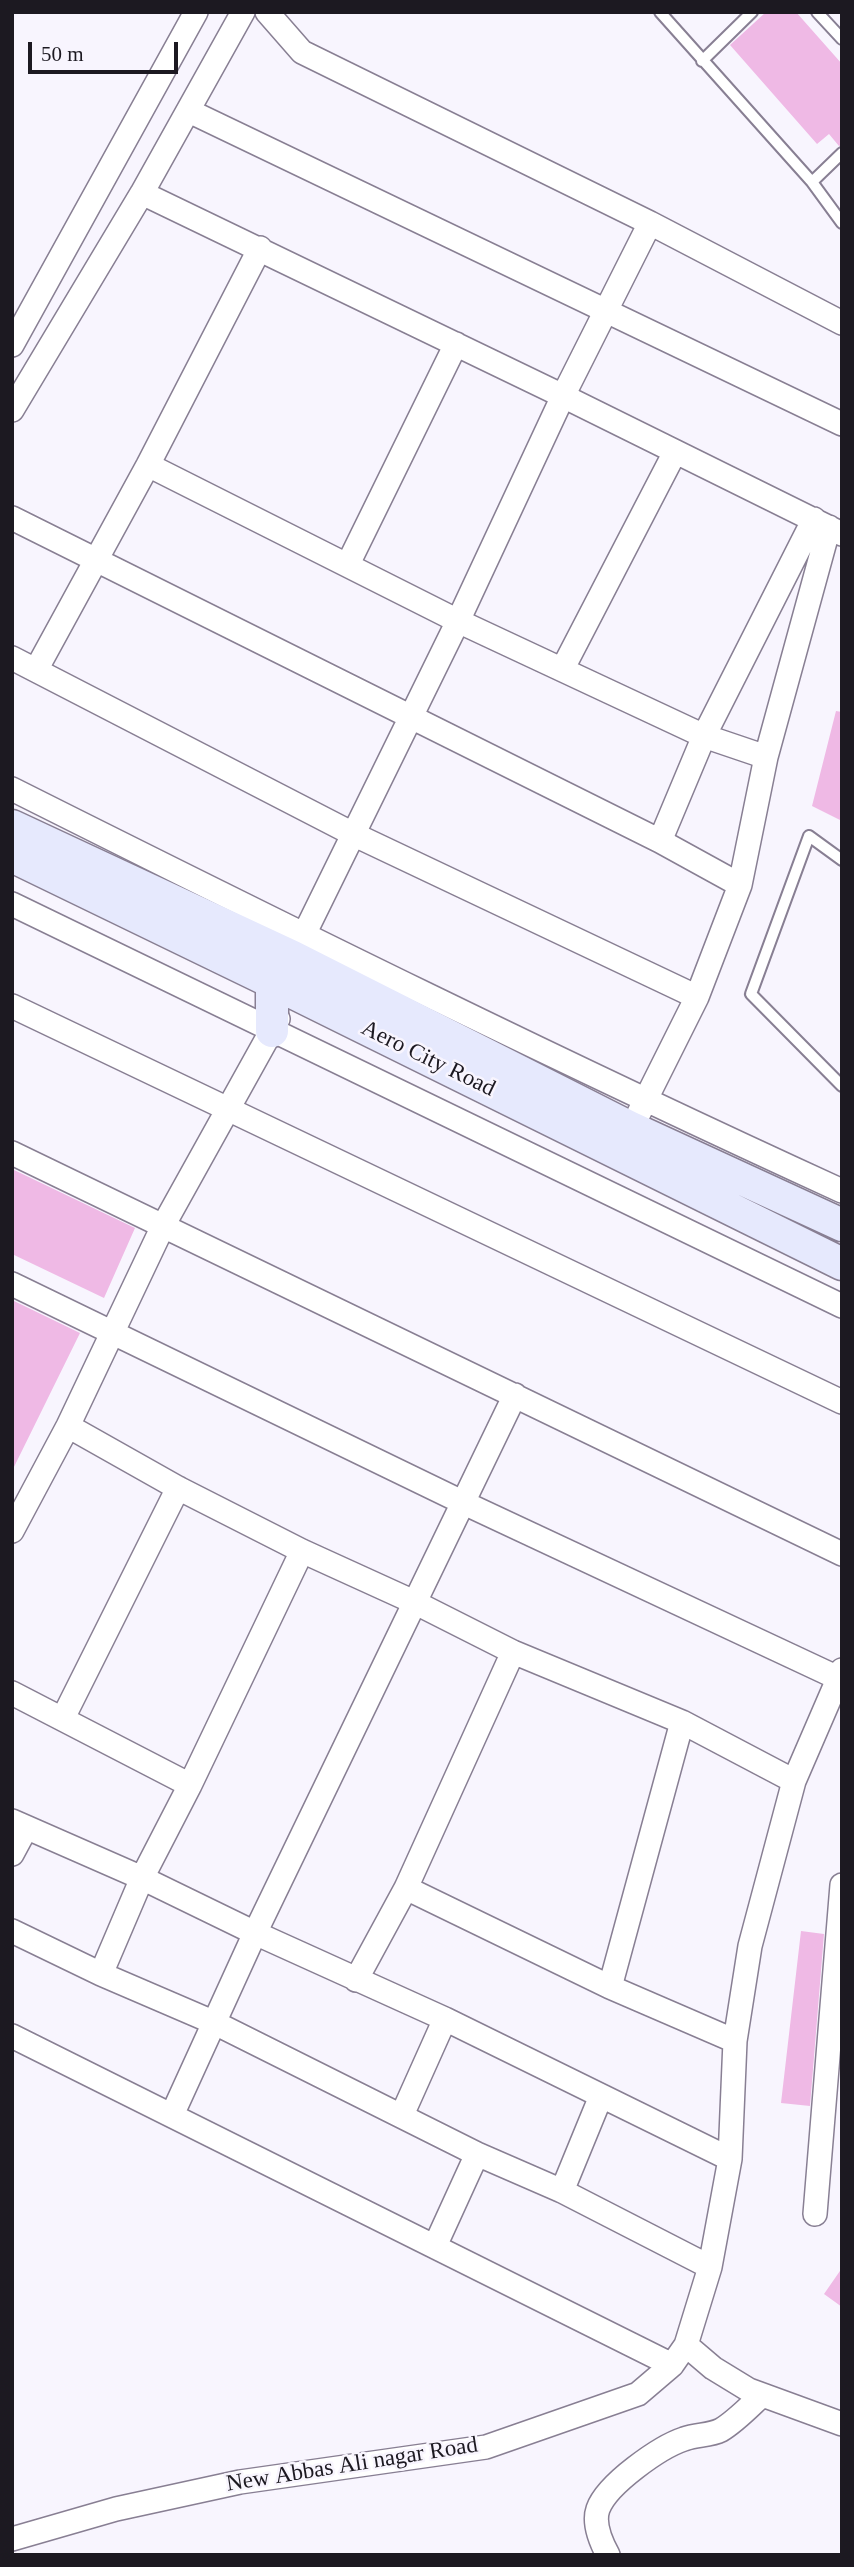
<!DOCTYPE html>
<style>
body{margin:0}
#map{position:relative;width:854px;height:2567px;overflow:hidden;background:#f8f5fe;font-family:Georgia,serif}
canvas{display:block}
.frame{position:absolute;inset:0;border:14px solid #1c1921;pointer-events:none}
.scale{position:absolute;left:28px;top:42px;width:150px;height:32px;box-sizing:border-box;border:4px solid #1c1921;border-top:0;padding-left:9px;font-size:21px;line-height:24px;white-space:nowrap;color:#1c1921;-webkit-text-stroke:5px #f8f5fe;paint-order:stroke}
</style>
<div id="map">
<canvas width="854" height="2567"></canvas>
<div class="frame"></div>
<div class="scale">50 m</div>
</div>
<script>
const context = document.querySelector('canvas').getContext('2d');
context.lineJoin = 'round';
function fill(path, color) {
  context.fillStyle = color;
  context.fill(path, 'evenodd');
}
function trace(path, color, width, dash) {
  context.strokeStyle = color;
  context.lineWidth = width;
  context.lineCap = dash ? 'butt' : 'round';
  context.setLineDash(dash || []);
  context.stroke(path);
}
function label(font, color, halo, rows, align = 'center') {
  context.font = font + ' Georgia,serif';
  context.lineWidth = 5;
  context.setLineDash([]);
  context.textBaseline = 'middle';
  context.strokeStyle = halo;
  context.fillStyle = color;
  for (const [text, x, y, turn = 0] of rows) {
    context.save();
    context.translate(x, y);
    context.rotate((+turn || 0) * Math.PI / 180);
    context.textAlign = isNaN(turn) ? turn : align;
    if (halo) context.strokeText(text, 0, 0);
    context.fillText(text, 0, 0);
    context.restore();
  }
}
fill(new Path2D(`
 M766 12H796L842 64V145L839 146 829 134 817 144 730 45Z
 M836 711 842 712V821L812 806Z
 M12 1169 135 1228 104 1298 12 1254Z
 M12 1300 80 1333 12 1471Z
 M801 1931 824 1934 810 2106 781 2103Z
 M842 2268V2307L824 2294Z`), '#efb9e5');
const lane = new Path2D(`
 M660 12 812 182 842 223
 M817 12 842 39
 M702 61 752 12
 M812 182 842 153
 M842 860 809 836 751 994 842 1086`);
const street = new Path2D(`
 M267 12 302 52 650 223 842 323
 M189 111 842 424
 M142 193 563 396 842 534
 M12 345 196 12
 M12 410 142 193 243 12
 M148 465 458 621 704 736 766 757
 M12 518 660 841 740 885
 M348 564 456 344
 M12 658 355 835 697 997
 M563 668 675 452
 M36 670 148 465 260 248
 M12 789C287 927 562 1063 842 1191
 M660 841 704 736 814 519
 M12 904 842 1306
 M293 970V957L458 621 563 396 650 223
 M12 1006 842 1402
 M639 1113 697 997 740 885 766 757 829 527
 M12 1153 842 1554
 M12 1284 464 1503 838 1678 842 1682
 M68 1426 178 1488 302 1551 414 1602 513 1652 682 1722 794 1781
 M12 1531 68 1426 163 1226 278 1019
 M12 1693 190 1785
 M63 1718 178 1488
 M12 1821 142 1878 255 1933 445 2019 730 2159
 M12 1854 26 1828
 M406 1888 610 1987 735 2041
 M12 1931 101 1974 215 2023 477 2154 562 2191 710 2267
 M101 1974 142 1878 190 1785 302 1551
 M356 1980 406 1888 513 1652
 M610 1987 682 1722
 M12 2036 672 2365
 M172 2115 255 1933 515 1395
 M402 2115 445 2019
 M562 2191 601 2096
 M815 2214 842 1885
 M435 2246 477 2154
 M686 2345 713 2368 749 2390 842 2424
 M12 2539 116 2509 240 2482 486 2447 638 2394 672 2365 686 2345 710 2267 730 2159 735 2041 750 1946 794 1781 842 1670
 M608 2555C601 2542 593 2523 598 2509 607 2484 660 2447 684 2439 697 2434 709 2436 721 2430 736 2421 749 2407 762 2395`);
const secondary = new Path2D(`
 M12 826 293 957 629 1127 842 1225
 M12 856 272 982 842 1264
 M272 982V1031`);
trace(lane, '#887f93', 14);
trace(street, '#887f93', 26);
trace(secondary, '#887f93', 35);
trace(lane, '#fff', 10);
trace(street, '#fff', 23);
trace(secondary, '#e6e9fd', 32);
label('23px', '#1c1921', '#f8f5fe', [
 ["Aero City Road",428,1059,26],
 ["New Abbas Ali nagar Road",352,2465,-9]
]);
</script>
